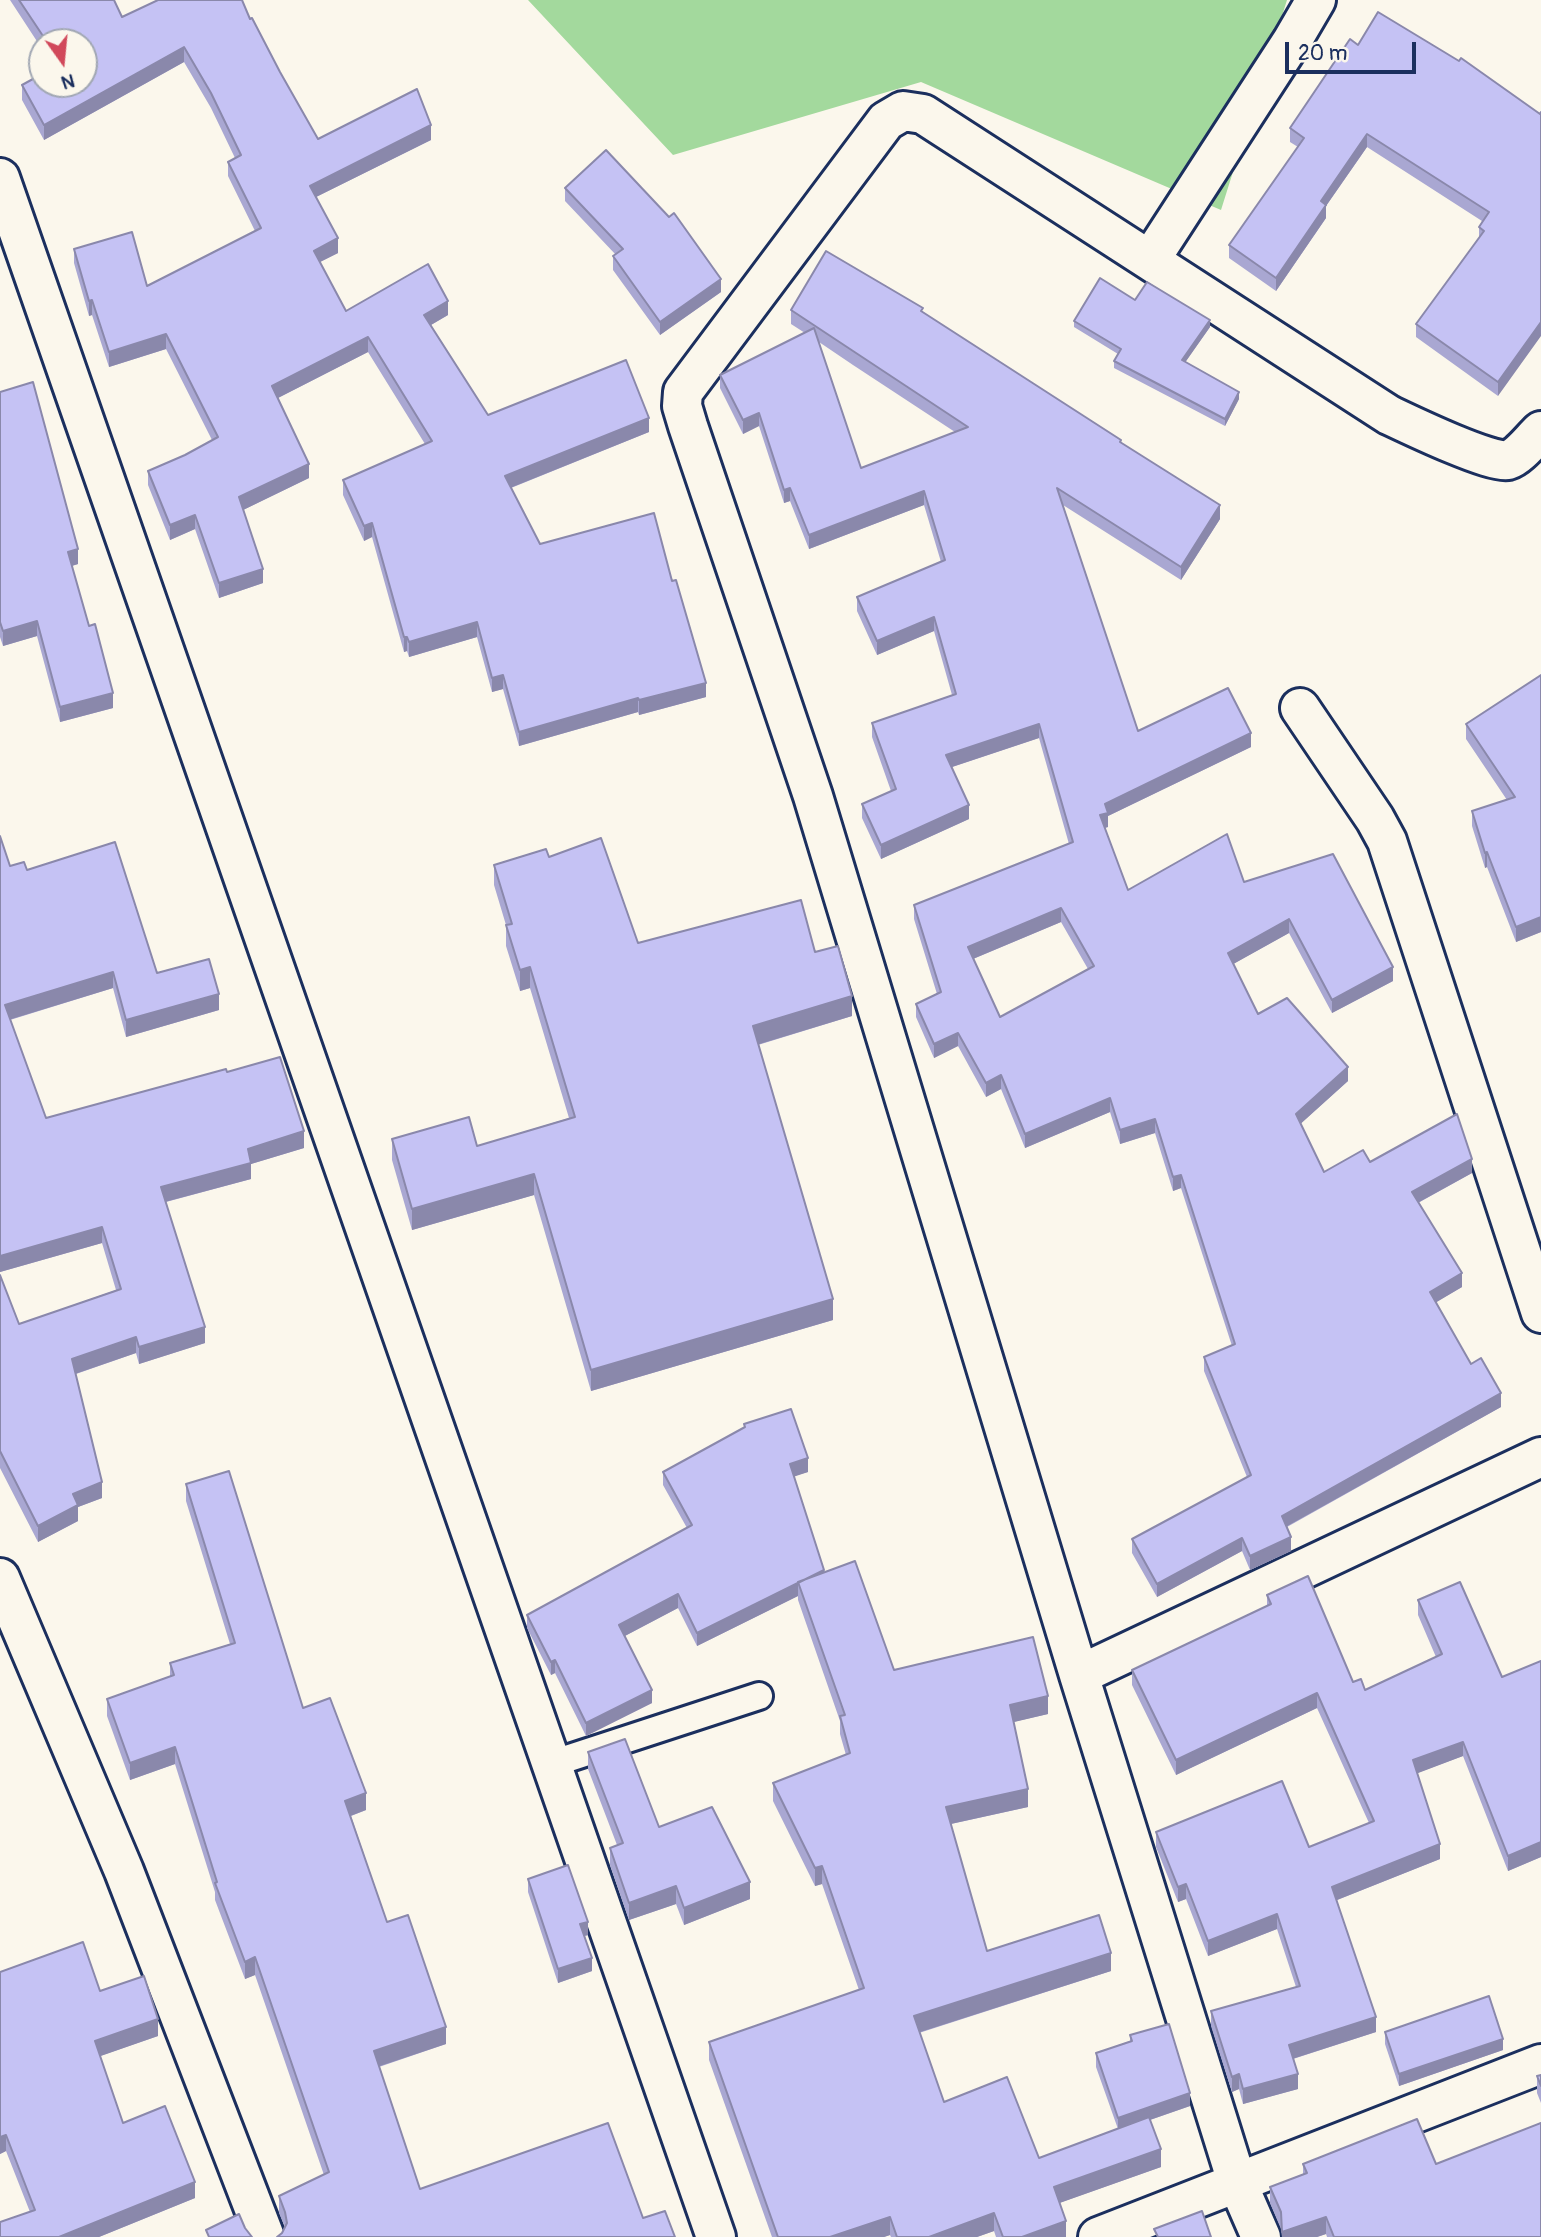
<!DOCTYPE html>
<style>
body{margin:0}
#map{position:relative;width:1541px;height:2237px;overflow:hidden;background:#fbf7ec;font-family:Pangolin,sans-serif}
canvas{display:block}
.north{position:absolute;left:28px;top:28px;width:70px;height:70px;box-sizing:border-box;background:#fbf7ec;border:2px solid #a1a7b3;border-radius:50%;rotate:165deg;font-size:19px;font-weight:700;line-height:28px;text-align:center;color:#1b2f5e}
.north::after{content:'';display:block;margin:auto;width:24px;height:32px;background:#d1495b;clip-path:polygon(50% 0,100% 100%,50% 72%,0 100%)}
.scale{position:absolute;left:1285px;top:42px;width:131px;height:32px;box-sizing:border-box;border:4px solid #1b2f5e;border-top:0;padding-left:9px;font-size:21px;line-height:24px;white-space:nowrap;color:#1b2f5e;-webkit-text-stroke:5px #fbf7ec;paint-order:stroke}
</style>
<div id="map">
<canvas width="1541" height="2237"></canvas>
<div class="north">N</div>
<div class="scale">20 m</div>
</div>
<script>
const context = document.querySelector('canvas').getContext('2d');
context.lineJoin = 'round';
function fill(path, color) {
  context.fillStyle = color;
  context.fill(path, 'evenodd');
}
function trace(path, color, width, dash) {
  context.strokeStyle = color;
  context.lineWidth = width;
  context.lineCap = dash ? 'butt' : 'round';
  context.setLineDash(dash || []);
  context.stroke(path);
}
fill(new Path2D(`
 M528 0H1287L1221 210 921 82 673 155Z`), '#a3d99d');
const service = new Path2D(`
 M551 1764 759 1696`);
const minor = new Path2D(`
 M0 178 716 2237
 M1150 260 1292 41 1316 0
 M1300 708 1375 819 1387 841 1541 1313
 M0 1578 124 1871 265 2237
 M1079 1675 1541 1457
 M1098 2237 1541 2064
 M1261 2237 1237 2182 1079 1675 813 796 688 426 682 406 683 392 886 121 903 111 923 114 1389 415C1408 424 1491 464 1508 460 1520 456 1532 439 1541 431`);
trace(service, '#1b2f5e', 32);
trace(minor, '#1b2f5e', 44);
trace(service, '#fbf7ec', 26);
trace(minor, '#fbf7ec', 38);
fill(new Path2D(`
 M10 0H114L122 17 250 19 318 139 431 140 316 197 338 253 320 262 346 311 448 315 431 325 488 415 649 432 511 488 540 544 672 581 706 697 639 715 638 712 519 746 503 689 492 692 477 637 409 657 407 651 404 652 372 537 364 541 343 495V480L425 444 368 352 278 398 309 478 243 510 263 583 219 598 195 529 170 540 148 485V471L185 455 212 440 166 349 109 367 92 315 89 316 74 263V249L147 286 255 231 228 176V162L235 158 211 108 184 62 44 140 22 100V85L42 84 84 42H42V49Z
 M1358 45 1540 114 1498 396 1416 337V324L1479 238V227L1482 221 1367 147 1326 206V218L1276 291 1229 258V245L1298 147 1290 142V128Z
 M565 188 669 217 721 292 660 335 613 270V256L616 255 565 201Z
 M1135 300 1210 327 1185 362 1239 399 1225 426 1114 368V361L1118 354 1074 327V321Z
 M791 310 923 312 1121 443 1220 519 1181 580 1063 505 1138 731 1251 747 1108 816V827L1105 828 1128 890 1244 882 1393 981 1332 1013 1289 933 1233 964 1258 1014 1348 1081 1300 1124 1324 1172 1370 1162 1472 1173 1418 1203 1462 1287 1436 1302 1471 1364 1501 1407 1287 1527 1291 1551 1250 1570 1242 1551 1157 1597 1132 1553V1539L1247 1477 1204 1371V1357L1232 1346 1181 1188 1173 1191 1155 1133 1120 1144 1110 1112 1025 1148 1001 1089 986 1097 958 1046 934 1058 916 1017V1004L937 994 914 919V905L1069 844 1039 738 952 767 969 819 881 859 862 818V804L891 791 872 737V723L952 695 934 631 877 655 857 611V597L941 562 924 505 809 549 790 501 784 503 759 426 743 434 720 388V375L805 333 791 324ZM819 342 853 365 955 432 861 468ZM1061 922 1088 969 1000 1017 973 959Z
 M0 392 78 564 72 566 113 708 60 722 37 636 3 646 0 637Z
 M1541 675V932L1516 942 1487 867 1485 868 1472 826V811L1507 800 1466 739V724Z
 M549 857 638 943 815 952 852 1016 758 1045 833 1320 591 1391 534 1195 412 1230 392 1160V1139L477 1146 569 1118 530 988 520 991 506 946V925L494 885V865Z
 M10 866 27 870 157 973 219 1010 126 1037 113 988 10 1020 46 1118 227 1072 304 1148 251 1164V1179L166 1202 205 1343 139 1364 136 1353 76 1374 102 1498 78 1507V1521L38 1542 0 1468V1275L19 1324 116 1290 102 1243 0 1272Z
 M744 1424 808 1472 794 1476 824 1573 894 1670 1048 1714 1013 1722 1028 1807 951 1824 987 1951 1111 1971 919 2033 944 2102 1039 2158 1118 2129 1096 2067V2053L1130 2041V2035L1190 2106 1150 2120 1161 2167 1059 2203 1066 2237H996L994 2231 977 2237H891L890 2235 884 2237H772L709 2060V2042L859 1990 822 1884 815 1886 773 1801V1783L846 1755 840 1734V1721L798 1600V1596L697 1646 678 1608 625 1636 652 1703 586 1736 555 1673 551 1675 527 1628V1615L687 1528 663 1485V1472L744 1428Z
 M186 1484 303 1708 366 1810 351 1816 387 1922 446 2044 379 2067 420 2189 643 2218 675 2237 282 2233 285 2227 279 2213V2196L324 2175 255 1975 245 1979 215 1900V1892L175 1764 130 1780 107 1716V1699L170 1676V1663L230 1644 186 1501Z
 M1267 1595 1353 1682 1365 1690 1436 1657 1418 1615V1600L1502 1677 1541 1661V1857L1508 1871 1463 1756 1417 1773 1440 1859 1337 1900 1376 2032 1293 2059 1298 2089 1243 2104 1239 2089 1232 2092 1211 2026V2011L1296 1987 1277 1929 1208 1956 1186 1899 1178 1902 1156 1847V1832L1309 1847 1369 1823 1317 1708 1176 1775 1132 1685V1670L1267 1606Z
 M588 1752 659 1827 750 1899 684 1925 676 1904 629 1920 610 1865V1848L617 1845 588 1769Z
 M528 1879 588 1935 585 1936 592 1971 558 1983 528 1892Z
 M0 1972 100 1991 158 2036 100 2056 123 2123 195 2198 99 2237H0L30 2212 6 2151 0 2154Z
 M1385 2032 1503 2050 1399 2086 1385 2044Z
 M1541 2075V2103L1537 2093V2076Z
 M1303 2164H1436L1541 2237H1327L1326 2234 1317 2237H1282L1281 2229 1270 2203V2187L1303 2174Z`), '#a9a7d2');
fill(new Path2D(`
 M184 47V62L44 140V125Z
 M431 125V140L310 200V186Z
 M1367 134V147L1326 206V218L1276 291V278L1321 201Z
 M338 238V253L314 265V251Z
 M721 279V292L660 335V322Z
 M92 300V315L89 316V301Z
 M448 301V315L424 329V315Z
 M1210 320V327L1182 367V360Z
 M1541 322V336L1498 396V382Z
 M166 334V349L109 367V352Z
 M368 337V352L272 401V386Z
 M1239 392V399L1225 426V419Z
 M759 413V426L743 434V420Z
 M649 418V432L505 490V476Z
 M309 464V478L239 512V497Z
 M790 488V501L784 503V490Z
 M924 491V505L809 549V535Z
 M1220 505V519L1181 580V567Z
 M195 515V529L170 540V525Z
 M372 523V537L364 541V526Z
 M78 549V564L68 567V552Z
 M263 569V583L219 598V583Z
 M934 617V631L877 655V641Z
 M37 621V636L3 646V631Z
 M477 622V637L409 657V642Z
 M404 637H407V651L404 652Z
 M503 675V689L492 692V678Z
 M706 683V697L639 715V700Z
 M113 693V708L60 722V707Z
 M638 698V712L519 746V732Z
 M1039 724V738L946 769V755Z
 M1251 733V747L1108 816V827L1100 829V815L1105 804Z
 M969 805V819L881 859V845Z
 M1487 852V867L1485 868V853Z
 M1061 908V922L968 961V947Z
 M1541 917V932L1516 942V927Z
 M1289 919V933L1228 967V953Z
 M530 967V988L520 991V970Z
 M1393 967V981L1332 1013V1000Z
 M113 972V988L5 1021V1005Z
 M219 994V1010L126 1037V1020Z
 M852 996V1016L753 1046V1026Z
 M958 1033V1046L934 1058V1044Z
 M1348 1067V1081L1296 1128V1114Z
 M1001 1075V1089L986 1097V1083Z
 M1110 1098V1112L1025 1148V1134Z
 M1155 1119V1133L1120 1144V1130Z
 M304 1131V1148L251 1164V1179L161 1203V1187L248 1149Z
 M1472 1159V1173L1412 1206V1192Z
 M534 1174V1195L412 1230V1209Z
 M1181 1175V1188L1173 1191V1177Z
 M102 1227V1243L0 1272V1256Z
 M1462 1273V1287L1430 1306V1292Z
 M833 1299V1320L591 1391V1370Z
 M205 1327V1343L139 1364V1347Z
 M136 1337V1353L72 1375V1359Z
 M1501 1393V1407L1282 1529V1516Z
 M808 1458V1472L790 1478V1464Z
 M102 1482V1498L78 1507V1521L38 1542V1526L73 1494Z
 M1291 1537V1551L1250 1570V1556Z
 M1242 1538V1551L1157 1597V1584Z
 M798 1583V1596L697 1646V1633Z
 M678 1594V1608L619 1639V1625Z
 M555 1660V1673L551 1675V1662Z
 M652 1690V1703L586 1736V1723Z
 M1317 1693V1708L1176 1775V1760Z
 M1048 1696V1714L1010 1723V1705Z
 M1463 1742V1756L1413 1775V1760Z
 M175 1747V1764L130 1780V1763Z
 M1028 1789V1807L946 1825V1807Z
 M366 1793V1810L345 1818V1801Z
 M1541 1842V1857L1508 1871V1856Z
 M1440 1844V1859L1332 1902V1887Z
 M822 1866V1884L815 1886V1868Z
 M750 1882V1899L684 1925V1908Z
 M1186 1884V1899L1178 1902V1887Z
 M676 1886V1904L629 1920V1903Z
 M1277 1914V1929L1208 1956V1941Z
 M588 1922V1935L580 1937V1924Z
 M1111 1953V1971L914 2034V2016Z
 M255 1957V1975L245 1979V1962Z
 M592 1958V1971L558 1983V1969Z
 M1376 2017V2032L1289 2060V2045Z
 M158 2019V2036L95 2058V2041Z
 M446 2027V2044L374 2068V2051Z
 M1503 2039V2050L1399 2086V2074Z
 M1239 2074V2089L1232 2092V2077Z
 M1298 2074V2089L1243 2104V2089Z
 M1190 2093V2106L1118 2131V2118Z
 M6 2135V2151L0 2154V2137Z
 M1161 2149V2167L1054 2205V2187Z
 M195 2182V2198L99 2237H59Z
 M994 2213V2231L977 2237H929Z
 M890 2217V2235L884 2237H830Z
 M1326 2217V2234L1317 2237H1282V2232Z
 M1066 2221V2237H1022Z`), '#8a88ab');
const building = new Path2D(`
 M19 0H114L122 17 158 0H242L250 19 252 18 280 72 318 139 417 89 431 125 310 186 338 238 314 251 346 311 428 264 448 301 424 315 488 415 626 360 649 418 505 476 540 544 654 513 672 581 676 580 706 683 639 700 638 698 519 732 503 675 492 678 477 622 409 642 407 637H404L372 523 364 526 343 480 432 441 368 337 272 386 309 464 239 497 263 569 219 583 195 515 170 525 148 471 185 455 218 437 166 334 109 352 92 300 89 301 74 249 132 232 147 286 261 228 228 162 241 155 211 93 184 47 44 125 22 85 42 74V84H84V42H47Z
 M1378 12 1459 61 1461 58 1540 114 1541 112V322L1498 382 1416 324 1484 231 1479 227 1489 212 1367 134 1321 201 1326 205 1276 278 1229 245 1304 138 1290 128 1350 39 1358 45Z
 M606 150 669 217 674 213 721 279 660 322 613 256 623 249 565 188Z
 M826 251 923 308 921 311 1121 440 1120 442 1220 505 1181 567 1057 488 1138 731 1228 688 1251 733 1105 804 1108 813 1100 815 1128 890 1227 834 1244 882 1333 854 1393 967 1332 1000 1289 919 1228 953 1258 1014 1287 998 1348 1067 1296 1114 1324 1172 1363 1150 1370 1162 1457 1114 1472 1159 1412 1192 1462 1273 1430 1292 1471 1364 1481 1358 1501 1393 1282 1516 1291 1537 1250 1556 1242 1538 1157 1584 1132 1539 1251 1475 1204 1357 1235 1344 1181 1175 1173 1177 1155 1119 1120 1130 1110 1098 1025 1134 1001 1075 986 1083 958 1033 934 1044 916 1004 941 992 914 905 1073 842 1039 724 946 755 969 805 881 845 862 804 896 789 872 723 956 694 934 617 877 641 857 597 945 560 924 491 809 535 790 488 784 490 759 413 743 420 720 375 814 328 861 468 968 427 791 310ZM1061 908 1094 966 1000 1017 968 947Z
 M1100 278 1135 300 1147 282 1210 320 1182 360 1239 392 1225 419 1114 361 1121 349 1074 321Z
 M33 382 78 549 68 552 89 626 95 624 113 693 60 707 37 621 3 631 0 622V392Z
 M1541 675V917L1516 927 1487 852 1485 853 1472 811 1515 797 1466 724Z
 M0 836 10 866 24 862 27 870 115 842 157 973 209 959 219 994 126 1020 113 972 5 1005 46 1118 226 1069 227 1072 280 1057 304 1131 248 1149 251 1163 161 1187 205 1327 139 1347 136 1337 72 1359 102 1482 73 1494 78 1505 38 1526 0 1451V1275L19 1324 121 1289 102 1227 0 1256Z
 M601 838 638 943 801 900 815 952 838 946 852 996 753 1026 833 1299 591 1370 534 1174 412 1209 392 1139 469 1117 477 1146 575 1117 530 967 520 970 506 925 512 924 494 865 546 849 549 857Z
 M791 1409 808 1458 790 1464 824 1570 697 1633 678 1594 619 1625 652 1690 586 1723 555 1660 551 1662 527 1615 692 1525 663 1472 745 1427 744 1424Z
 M229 1471 303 1708 330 1698 366 1793 345 1801 387 1922 408 1915 446 2027 374 2051 420 2189 608 2123 643 2218 665 2211 675 2237H277L282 2233 287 2223 285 2212 279 2196 329 2172 255 1957 245 1962 215 1883 217 1882 175 1747 130 1763 107 1699 174 1675 170 1663 235 1643 186 1484Z
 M855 1561 894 1670 1033 1637 1048 1696 1010 1705 1028 1789 946 1807 987 1951 1099 1915 1111 1953 914 2016 944 2102 1007 2077 1039 2158 1149 2117 1161 2149 1054 2187 1066 2221 1022 2237H1003L994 2213 929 2237H897L890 2217 830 2237H778L709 2042 864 1988 822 1866 815 1868 773 1783 850 1753 840 1716 845 1715 798 1582Z
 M1308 1576 1353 1682 1361 1679 1365 1690 1442 1654 1418 1600 1460 1582 1502 1677 1541 1661V1842L1508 1856 1463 1742 1413 1760 1440 1844 1332 1887 1376 2017 1289 2045 1298 2074 1243 2089 1239 2074 1232 2077 1211 2011 1300 1986 1277 1914 1208 1941 1186 1884 1178 1887 1156 1832 1282 1781 1309 1847 1374 1821 1317 1693 1176 1760 1132 1670 1271 1604 1267 1595Z
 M625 1739 659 1827 712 1807 750 1882 684 1908 676 1886 629 1903 610 1848 623 1843 588 1752Z
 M568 1865 588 1922 580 1924 592 1958 558 1969 528 1879Z
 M83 1942 100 1991 144 1976 158 2019 95 2041 123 2123 165 2106 195 2182 59 2237H0V2222L35 2210 6 2135 0 2137V1972Z
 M1489 1996 1503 2039 1399 2074 1385 2032Z
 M1169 2024 1190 2093 1118 2118 1096 2053 1132 2041 1130 2035Z
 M1541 2075V2086L1537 2076Z
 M1417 2119 1436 2164 1541 2123V2237H1334L1326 2217 1282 2232 1281 2212 1270 2187 1307 2173 1303 2164Z
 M1202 2211 1211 2237H1158L1154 2229Z
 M239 2214 245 2228 252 2237H209L206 2230Z`);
fill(building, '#c5c2f4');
trace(building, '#8a88ab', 2);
</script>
